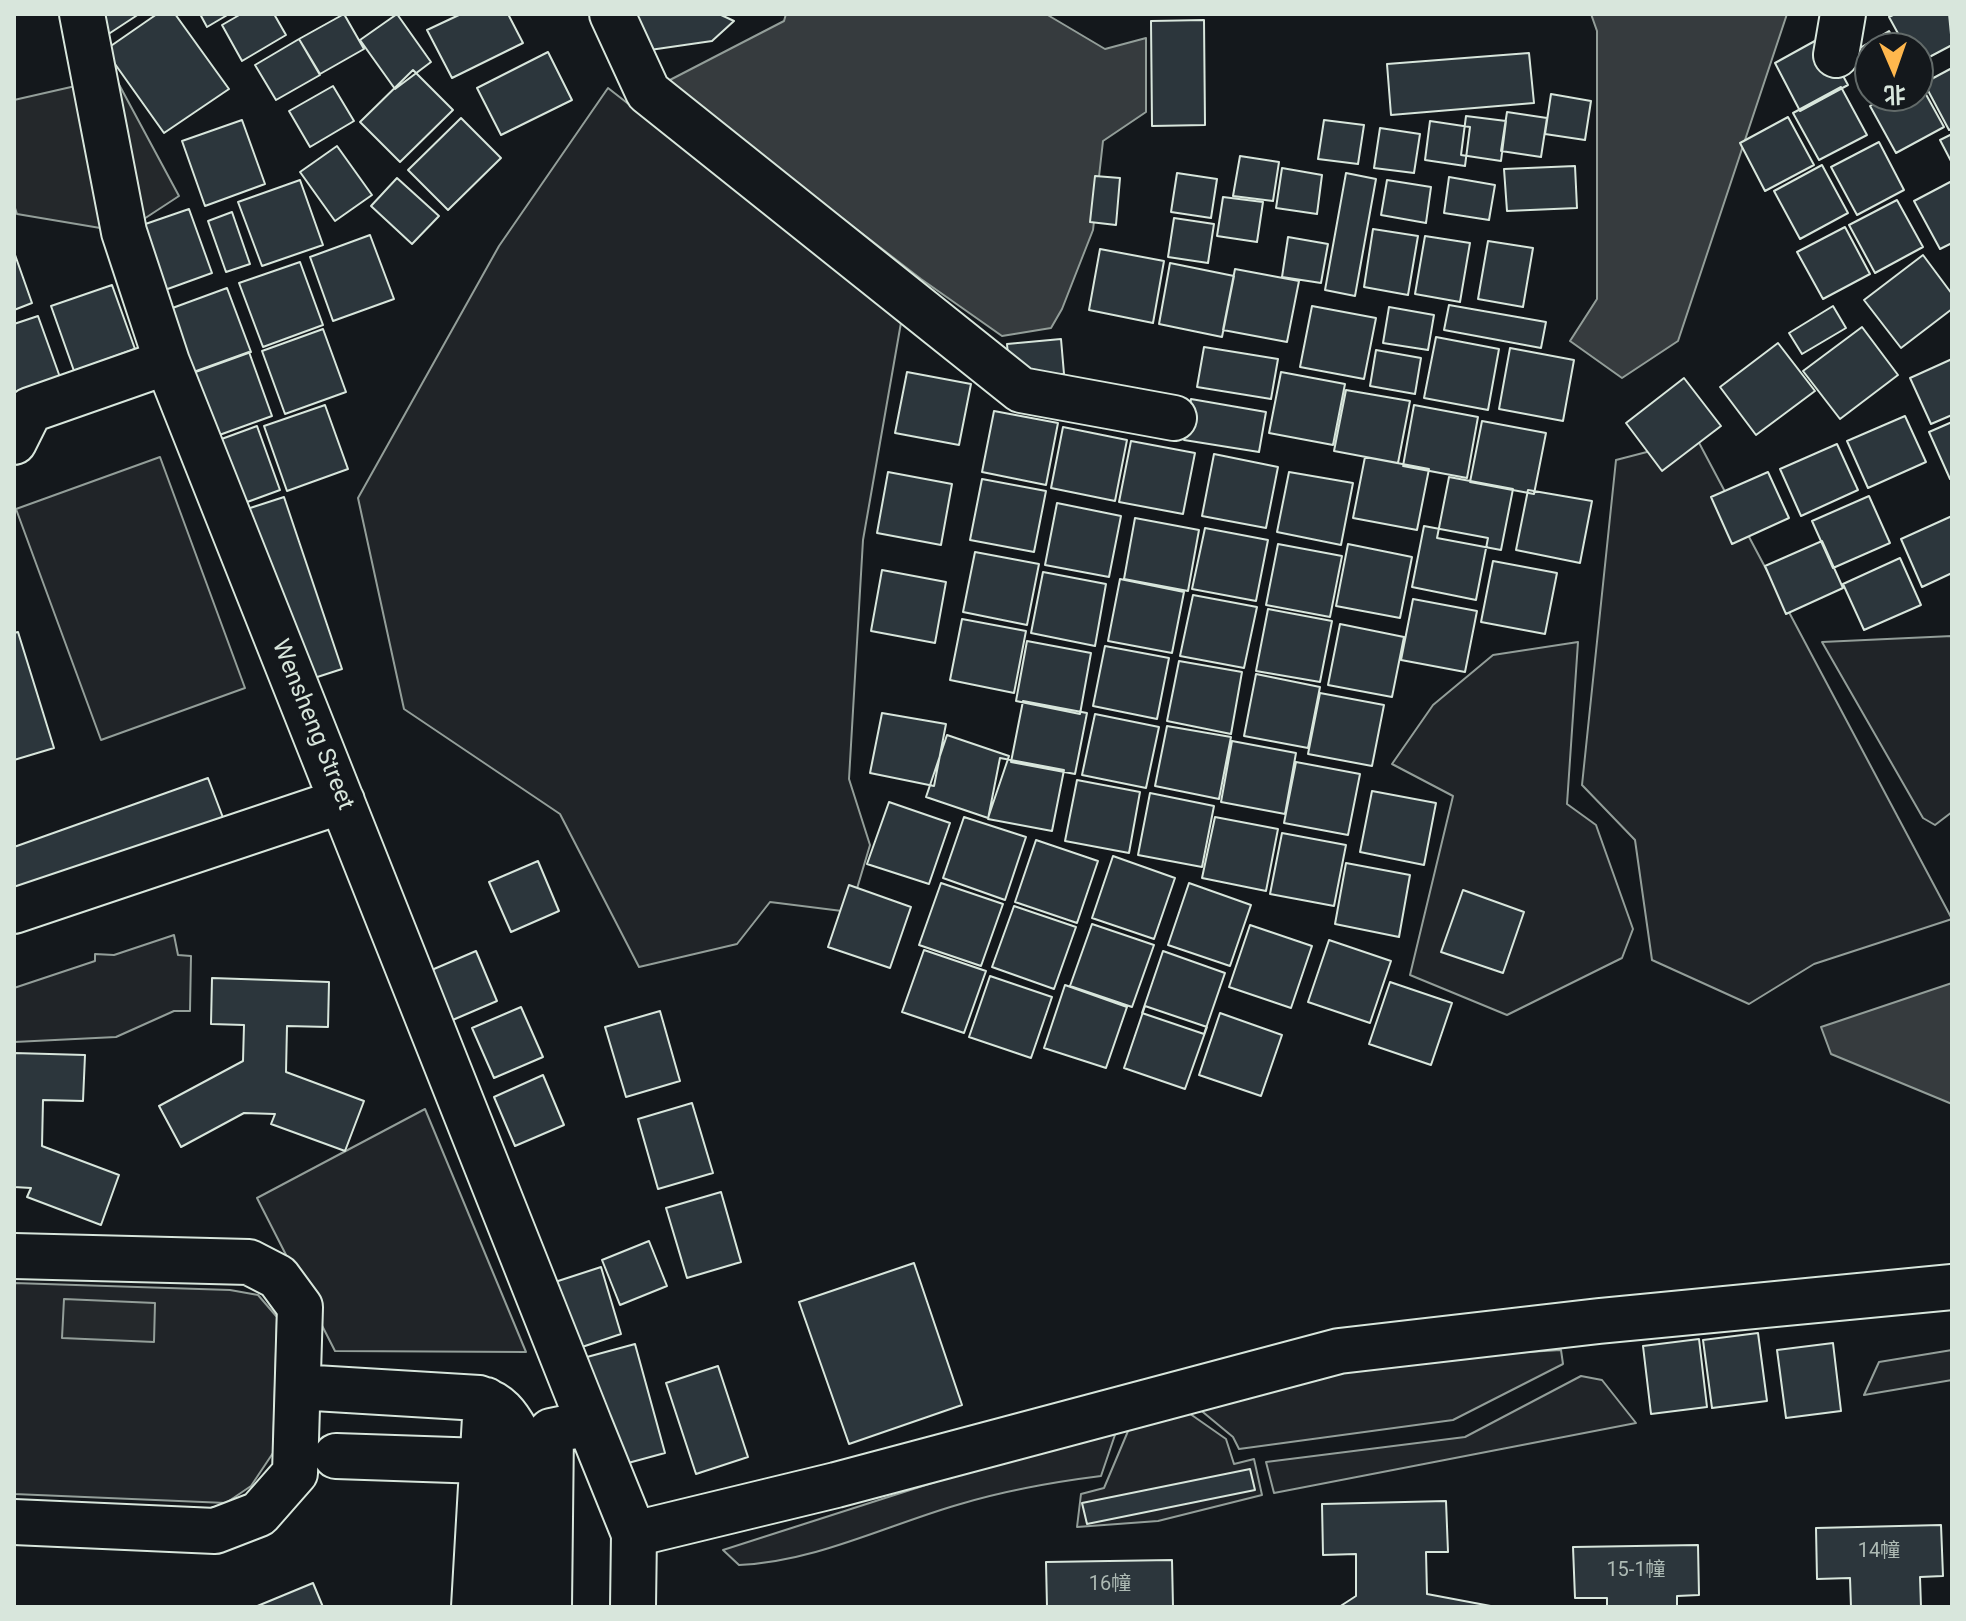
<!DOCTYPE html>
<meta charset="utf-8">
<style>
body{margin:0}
#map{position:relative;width:1966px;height:1621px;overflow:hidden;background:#14181c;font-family:Roboto,"Noto Sans SC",sans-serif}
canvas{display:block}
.frame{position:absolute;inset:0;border:16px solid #d8e6dc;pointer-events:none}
.north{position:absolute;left:1854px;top:32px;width:80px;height:80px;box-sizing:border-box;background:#14181c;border:2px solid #626a69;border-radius:50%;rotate:178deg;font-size:22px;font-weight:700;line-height:32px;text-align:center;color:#d8e6dc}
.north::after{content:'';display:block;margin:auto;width:28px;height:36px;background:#ffb74d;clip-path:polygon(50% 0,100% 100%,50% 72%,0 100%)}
</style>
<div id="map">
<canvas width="1966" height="1621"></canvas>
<div class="frame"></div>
<div class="north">北</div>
</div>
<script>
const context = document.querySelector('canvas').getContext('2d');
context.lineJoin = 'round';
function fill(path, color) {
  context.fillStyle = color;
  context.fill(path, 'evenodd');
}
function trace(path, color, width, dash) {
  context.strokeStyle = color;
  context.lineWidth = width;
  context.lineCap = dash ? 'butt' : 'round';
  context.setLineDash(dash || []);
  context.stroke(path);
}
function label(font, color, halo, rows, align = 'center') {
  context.font = font + ' Roboto,"Noto Sans SC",sans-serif';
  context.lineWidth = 6;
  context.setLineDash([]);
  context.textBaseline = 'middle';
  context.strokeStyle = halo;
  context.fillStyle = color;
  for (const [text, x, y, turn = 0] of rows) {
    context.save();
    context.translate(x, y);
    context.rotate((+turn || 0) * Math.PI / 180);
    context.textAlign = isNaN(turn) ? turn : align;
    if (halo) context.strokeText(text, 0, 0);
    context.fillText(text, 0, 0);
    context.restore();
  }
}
const green = new Path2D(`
 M608 88 902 317 863 540 849 779 870 845 850 912 770 902 737 944 639 967 560 814 404 709 358 498 499 246Z
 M1697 439 1952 919 1814 964 1749 1004 1652 960 1635 840 1582 785 1616 460Z
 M160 457 245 688 101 740 16 509Z
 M1952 636V812L1935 825 1923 818 1822 642Z
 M1578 642 1567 804 1596 825 1633 929 1622 958 1507 1015 1410 975 1453 796 1392 764 1433 705 1493 655Z
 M174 935 178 955 191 956 190 1011H174L116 1037 14 1042V988L95 961V954L114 955Z
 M425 1109 526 1352 335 1351 257 1198Z
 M14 1283 230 1290 258 1295 277 1317 273 1453 251 1486 226 1503 14 1494Z
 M1561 1350 1563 1364 1453 1420 1239 1449 1233 1437 1198 1408 1373 1361Z
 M1952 1350V1380L1864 1395 1879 1362Z
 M1581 1376 1602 1380 1636 1423 1274 1493 1266 1462 1465 1437Z
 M1186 1411 1226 1439 1234 1464 1254 1459 1262 1495 1158 1521 1077 1527 1081 1494 1104 1488 1131 1424Z
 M1119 1423 1101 1476C1053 1482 1003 1491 957 1505 885 1526 814 1562 739 1565L723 1550Z`);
fill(green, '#202428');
trace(green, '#939e99', 2);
const parking = new Path2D(`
 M115 77 179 196 124 232 17 214 14 205V100Z
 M64 1299 155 1303 154 1342 62 1338Z`);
fill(parking, '#24282b');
trace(parking, '#939e99', 2);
const water = new Path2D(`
 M786 14H1046L1105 49 1146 38V112L1103 141 1093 230 1062 309 1051 328 1002 336 921 279 666 82 784 21Z
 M1591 14H1787L1678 341 1622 378 1570 341 1597 299V31Z
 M1952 983V1104L1831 1054 1821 1027Z`);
fill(water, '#363b3e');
trace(water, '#939e99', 2);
const building = new Path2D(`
 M96 14H139L104 37Z
 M157 14H175L229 89 164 133 105 50Z
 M200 14H229L207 27Z
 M241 14H274L286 35 242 61 222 25Z
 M344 14 364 49 320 74 299 39Z
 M397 14 431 62 395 89 360 40Z
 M461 14H508L523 43 452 78 427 30Z
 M622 14H719L734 21 712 41 643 51Z
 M1895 14H1949L1952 45 1918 63V48H1906L1889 17Z
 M1204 20 1205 125 1152 126 1151 21Z
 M1889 31 1900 48H1870V80L1853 52Z
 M1822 37 1848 85 1800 111 1775 63Z
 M299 39 320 75 276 100 255 65Z
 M548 52 572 100 501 135 477 88Z
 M1529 53 1534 103 1391 115 1387 64Z
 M1952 68V129L1949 130 1924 83Z
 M413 70 453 110 400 162 360 122Z
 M1918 80 1944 127 1896 153 1870 106 1888 96H1918Z
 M333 86 354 121 310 147 289 111Z
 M1841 87 1867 135 1819 160 1793 113Z
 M1551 94 1591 101 1585 140 1545 134Z
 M1507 112 1547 118 1541 157 1501 151Z
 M1466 116 1506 121 1501 161 1461 155Z
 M1788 117 1814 165 1765 191 1740 143Z
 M461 118 501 158 448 210 408 170Z
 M242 120 265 184 205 206 182 141Z
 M1324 120 1364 125 1358 164 1318 159Z
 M1430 121 1470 127 1465 166 1425 160Z
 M1380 128 1420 134 1414 173 1374 168Z
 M1952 134V163L1940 140Z
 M1879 142 1904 190 1857 215 1831 167Z
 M337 146 372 195 335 221 300 172Z
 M1240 156 1279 162 1273 201 1233 196Z
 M1822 165 1848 213 1800 239 1774 191Z
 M1575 166 1577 208 1507 211 1504 169Z
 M1282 168 1322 175 1317 214 1276 208Z
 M1177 173 1217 179 1211 218 1171 212Z
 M1346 173 1376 179 1355 296 1325 290Z
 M1095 176 1120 178 1116 225 1090 222Z
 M1449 177 1495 185 1489 220 1444 213Z
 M397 178 439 216 412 244 371 206Z
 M300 180 323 245 262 266 238 202Z
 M1387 180 1431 187 1426 223 1381 215Z
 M1952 181V243L1940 249 1914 201Z
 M1223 197 1263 202 1257 242 1217 236Z
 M1897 200 1923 247 1875 273 1849 225Z
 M189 209 212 273 151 295 128 230Z
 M232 212 250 264 226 272 208 221Z
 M1174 218 1214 224 1208 263 1168 257Z
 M1845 227 1870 274 1823 299 1797 252Z
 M1373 229 1418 236 1408 295 1364 287Z
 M370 235 394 299 333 321 310 257Z
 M1425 236 1470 243 1460 302 1415 294Z
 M1288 237 1328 244 1321 283 1282 277Z
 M1488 241 1533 248 1523 307 1478 299Z
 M1100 249 1164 261 1153 323 1089 310Z
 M14 252 32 303 14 310Z
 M1923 255 1952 294V309L1901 348 1864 300Z
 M300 262 323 325 263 347 239 283Z
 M1170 263 1234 276 1222 337 1159 324Z
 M1235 269 1299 281 1287 342 1223 330Z
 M112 285 135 349 74 371 51 306Z
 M227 288 251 352 190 374 167 310Z
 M1449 305 1546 322 1541 348 1444 330Z
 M1312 306 1376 318 1364 379 1300 367Z
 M1833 306 1846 328 1802 354 1789 333Z
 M1389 307 1434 315 1428 350 1383 343Z
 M38 316 61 380 14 396V324Z
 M1862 327 1898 375 1840 419 1803 371Z
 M323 329 346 392 285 414 262 351Z
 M1436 337 1499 349 1488 410 1424 398Z
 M1061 339 1064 374 1010 378 1007 344Z
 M1778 343 1815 391 1756 435 1720 387Z
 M1204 347 1278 359 1271 399 1197 387Z
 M1510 348 1574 360 1563 421 1499 409Z
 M1376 350 1421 358 1415 394 1370 386Z
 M249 352 272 416 211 438 188 374Z
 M1952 359V415L1931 424 1910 378Z
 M907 372 971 384 959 445 895 433Z
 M1281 372 1345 384 1333 445 1269 433Z
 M1684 378 1721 426 1662 471 1626 423Z
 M1346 390 1410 401 1398 463 1334 451Z
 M1191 399 1266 412 1259 452 1184 440Z
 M325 405 348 469 287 491 264 426Z
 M1414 405 1478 417 1467 478 1403 466Z
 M994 411 1058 423 1046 485 982 472Z
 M1905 416 1926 462 1868 488 1847 441Z
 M1482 421 1546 433 1534 494 1470 482Z
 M1952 422V478L1950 479 1929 432Z
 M257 426 280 490 220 512 197 448Z
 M1063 427 1127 440 1115 501 1051 488Z
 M1131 441 1195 453 1183 514 1119 502Z
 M1837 444 1858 490 1801 516 1780 469Z
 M1214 454 1278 467 1266 528 1202 516Z
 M1365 457 1429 469 1417 530 1353 518Z
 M888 472 952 484 941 545 877 533Z
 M1289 472 1353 483 1341 545 1277 532Z
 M1768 472 1789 518 1732 544 1711 497Z
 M1449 477 1513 489 1501 550 1437 538Z
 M982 479 1046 491 1034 552 970 540Z
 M1528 490 1592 501 1580 563 1516 550Z
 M1869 496 1890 543 1833 568 1812 521Z
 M284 497 342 669 305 681 247 509Z
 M1057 503 1121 516 1109 577 1045 565Z
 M1952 516V573L1922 587 1901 539Z
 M1135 518 1199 530 1188 591 1124 579Z
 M1424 526 1488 538 1476 600 1412 587Z
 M1205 528 1268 540 1256 601 1192 589Z
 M1822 541 1843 588 1786 614 1765 566Z
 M1278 544 1342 556 1330 617 1266 605Z
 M1348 544 1412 557 1400 618 1336 606Z
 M975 552 1039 564 1027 625 963 612Z
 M1900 558 1921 605 1864 630 1843 584Z
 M1493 561 1557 573 1545 634 1481 622Z
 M882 570 946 582 935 643 871 631Z
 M1043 572 1106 584 1095 646 1031 633Z
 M1120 579 1184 592 1172 653 1108 641Z
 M1193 595 1257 607 1244 668 1180 656Z
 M1413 599 1477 611 1465 672 1401 660Z
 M1268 609 1332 621 1320 682 1256 671Z
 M962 619 1026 631 1014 693 950 680Z
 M1340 624 1404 637 1392 697 1328 685Z
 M18 632 54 748 14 760V633Z
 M1027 641 1091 653 1080 714 1016 701Z
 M1105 646 1169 658 1157 719 1093 706Z
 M1179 661 1242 672 1231 734 1167 721Z
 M1256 674 1320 687 1308 748 1244 736Z
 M1320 693 1384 705 1372 766 1308 754Z
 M1023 701 1087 713 1075 774 1011 762Z
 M882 713 946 724 934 786 870 773Z
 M1095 714 1159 727 1146 788 1082 775Z
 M1167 726 1231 737 1219 799 1155 786Z
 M947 735 1009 756 988 818 926 797Z
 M1232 741 1296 753 1285 814 1221 802Z
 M1000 758 1064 770 1052 831 988 819Z
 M1296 762 1360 774 1348 835 1284 823Z
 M208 778 225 823 14 898V847Z
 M1077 780 1140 792 1129 853 1065 841Z
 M1372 791 1436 803 1424 865 1360 852Z
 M1150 793 1214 806 1202 867 1138 855Z
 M889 802 950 823 929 884 867 864Z
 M964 817 1026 837 1005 900 943 878Z
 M1215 817 1278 829 1266 891 1202 878Z
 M1282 833 1346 845 1334 906 1270 894Z
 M1036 840 1098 861 1077 923 1015 902Z
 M1113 856 1175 878 1154 939 1092 918Z
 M538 861 559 911 511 932 489 882Z
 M1346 863 1410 875 1399 937 1335 924Z
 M941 883 1003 904 981 966 919 945Z
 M1189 883 1251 905 1230 966 1168 945Z
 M849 885 911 907 890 968 828 947Z
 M1463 890 1524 912 1503 973 1441 952Z
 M1014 906 1076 927 1054 989 992 967Z
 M1092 924 1154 945 1132 1007 1070 986Z
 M1250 925 1312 946 1291 1008 1229 987Z
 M1329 940 1391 961 1370 1023 1308 1002Z
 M924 950 986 971 964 1033 902 1012Z
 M476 951 497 1001 448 1022 427 972Z
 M1163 951 1225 973 1204 1034 1142 1013Z
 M990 976 1052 997 1031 1058 969 1037Z
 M212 978 329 982 328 1027 287 1026 286 1072 364 1101 345 1151 271 1124 275 1114 244 1113 181 1147 159 1106 243 1061 244 1025 211 1024Z
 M1390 982 1452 1003 1431 1065 1369 1044Z
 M1065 985 1127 1007 1106 1068 1044 1048Z
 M1145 1006 1207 1027 1185 1089 1124 1068Z
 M521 1007 543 1057 494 1078 472 1028Z
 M660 1011 680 1081 626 1097 605 1027Z
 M1220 1013 1282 1035 1261 1096 1199 1075Z
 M14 1053 85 1055 83 1101 43 1100 42 1146 119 1175 101 1225 27 1197 31 1188 14 1187Z
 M543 1075 564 1125 515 1146 494 1097Z
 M692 1103 713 1173 658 1189 638 1119Z
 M721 1192 741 1262 687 1278 666 1208Z
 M649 1241 667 1286 620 1305 602 1260Z
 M914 1263 962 1405 849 1444 799 1302Z
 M601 1267 621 1334 576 1349 555 1282Z
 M1758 1333 1767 1401 1712 1408 1703 1340Z
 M1699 1339 1707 1407 1651 1414 1643 1346Z
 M1833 1343 1841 1411 1786 1418 1777 1350Z
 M635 1344 665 1453 617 1466 587 1357Z
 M718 1366 748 1457 696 1474 666 1383Z
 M1250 1469 1255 1490 1087 1524 1082 1503Z
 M1446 1501 1448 1552H1426L1427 1594 1496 1607H1339L1356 1596V1554L1323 1555 1322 1504Z
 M1941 1525 1943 1576 1920 1577 1921 1607H1851L1850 1578 1817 1579 1816 1528Z
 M1698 1545 1699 1595 1677 1596V1607H1607V1598H1575L1573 1547Z
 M1172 1560 1173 1607H1047L1046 1562Z
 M313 1583 323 1607H255Z`);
fill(building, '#2c363c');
trace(building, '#d8e6dc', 2);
const minor = new Path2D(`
 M82 14 124 232 167 362 589 1423
 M612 14 648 92 1021 390 1174 418
 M1836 55 1843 14
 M14 442 30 410 167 362
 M14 911 342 801
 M14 1256 249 1262 278 1277 300 1307 295 1473 259 1514 215 1531 14 1522
 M298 1387 479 1398C499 1404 507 1415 517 1433L512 1607
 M336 1456 482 1461
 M634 1534 836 1485 1339 1351 1599 1321 1952 1287
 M474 1607 486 1400
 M549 1607 551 1431 589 1423 634 1534 633 1607`);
trace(minor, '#d8e6dc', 48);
trace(minor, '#14181c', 44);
label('20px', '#adbab4', null, [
 ["14幢",1879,1552],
 ["15-1幢",1636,1571],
 ["16幢",1110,1585]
]);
label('24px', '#d8e6dc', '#14181c', [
 ["Wensheng Street",312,725,68]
]);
</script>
